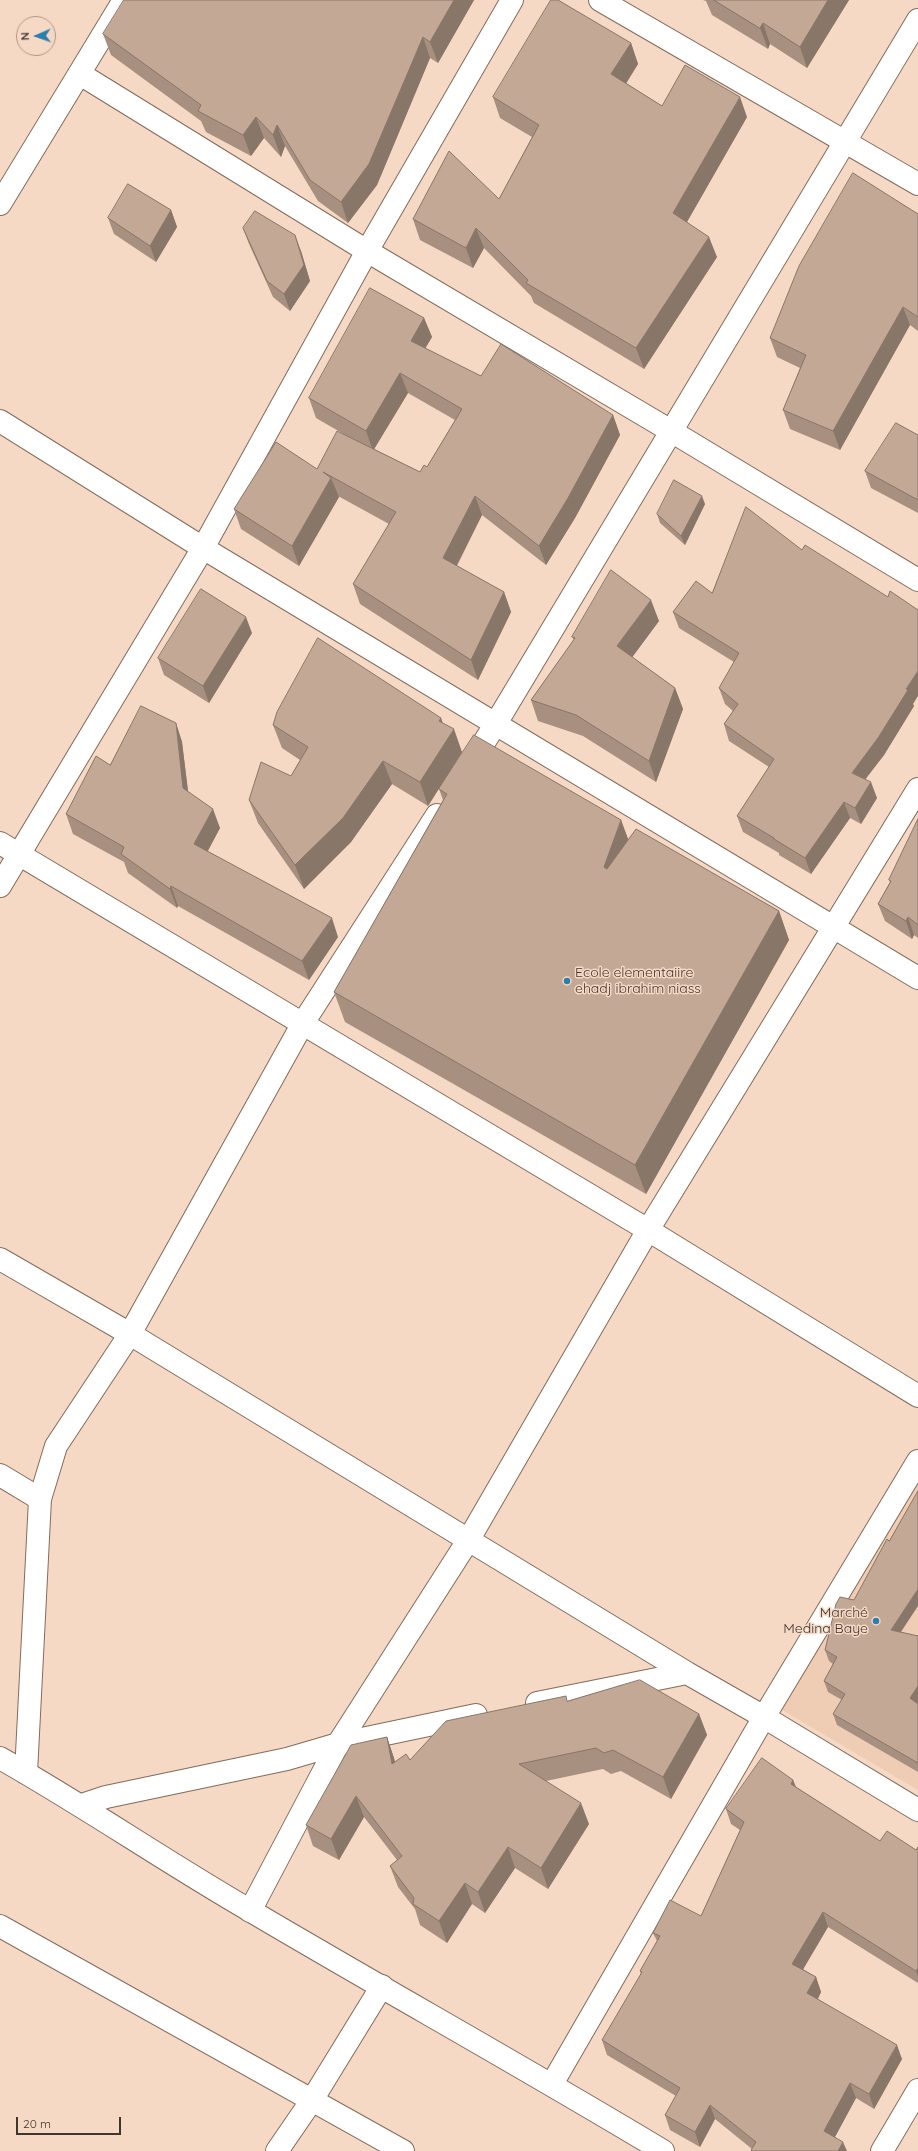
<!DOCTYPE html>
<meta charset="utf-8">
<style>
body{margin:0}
#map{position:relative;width:918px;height:2151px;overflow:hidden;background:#f5d9c5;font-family:Quicksand,sans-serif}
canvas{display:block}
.north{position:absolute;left:16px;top:16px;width:40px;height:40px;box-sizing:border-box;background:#f5d9c5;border:1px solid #ad9889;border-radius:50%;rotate:268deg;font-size:11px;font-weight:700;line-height:16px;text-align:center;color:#41362e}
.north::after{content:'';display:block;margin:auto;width:14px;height:18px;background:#2880af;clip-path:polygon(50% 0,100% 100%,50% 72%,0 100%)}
.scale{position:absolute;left:16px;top:2117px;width:105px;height:18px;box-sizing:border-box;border:2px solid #41362e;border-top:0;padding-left:5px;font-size:12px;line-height:14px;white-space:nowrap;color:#41362e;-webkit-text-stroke:3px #f5d9c5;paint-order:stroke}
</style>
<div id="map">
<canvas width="918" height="2151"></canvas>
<div class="north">N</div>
<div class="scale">20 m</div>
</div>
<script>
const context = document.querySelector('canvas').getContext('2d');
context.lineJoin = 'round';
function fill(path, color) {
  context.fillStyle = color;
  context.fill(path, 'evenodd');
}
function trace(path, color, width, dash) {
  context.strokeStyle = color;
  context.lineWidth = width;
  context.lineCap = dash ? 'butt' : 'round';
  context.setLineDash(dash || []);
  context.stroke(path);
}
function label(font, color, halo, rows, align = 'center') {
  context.font = font + ' Quicksand,sans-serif';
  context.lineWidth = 3;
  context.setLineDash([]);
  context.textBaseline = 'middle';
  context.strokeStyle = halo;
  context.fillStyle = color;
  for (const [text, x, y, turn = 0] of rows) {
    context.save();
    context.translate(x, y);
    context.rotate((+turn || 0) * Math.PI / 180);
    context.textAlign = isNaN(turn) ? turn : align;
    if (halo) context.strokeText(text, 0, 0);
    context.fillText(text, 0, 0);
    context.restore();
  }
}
fill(new Path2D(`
 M918 1475V1790L782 1710Z`), '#efcdb5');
const minor = new Path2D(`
 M600 0 918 184
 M80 74 367 251 671 431 918 580
 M0 204 124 0
 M0 421 203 548 918 978
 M469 766 495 725 918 20
 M0 886 203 548 367 251 512 0
 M0 1259 130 1334 687 1673 764 1717 918 1810
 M0 1475 40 1499
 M537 1703 687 1673
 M26 1773 40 1499 56 1446 130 1334 303 1023 437 815
 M82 1805 106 1797 287 1759 338 1744 476 1715
 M250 1911 338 1744 469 1539 648 1230 918 789
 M0 1926 403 2151
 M552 2084 764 1717 918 1461
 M277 2151 312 2100 382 1986
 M882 2151 918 2090`);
const tertiary = new Path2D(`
 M0 843 648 1230 918 1396
 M0 1758C85 1806 166 1862 251 1911 388 1992 527 2069 663 2151`);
trace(minor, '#846b5a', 24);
trace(tertiary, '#846b5a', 24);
trace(minor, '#fff', 22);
trace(tertiary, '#fff', 22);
fill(new Path2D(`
 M474 0 438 63 430 58 377 185 348 223 318 201 285 146 281 157 264 138 251 156 206 132 201 121 111 55 103 34Z
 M703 0H849L807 68 770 44 768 49 712 15 706 1Z
 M631 43 638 64 626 83 662 106 747 117 687 222 717 257 644 369 534 303 531 296 484 248 473 268 420 240 413 219 499 199 532 137 500 118 493 97Z
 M171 210 177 227 156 262 114 234 108 218Z
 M918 214V331L910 325 840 450 790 429 783 410 800 368 777 357 770 338Z
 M243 228 301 251 310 281 290 311 273 297 249 244Z
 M424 318 432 337 425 348 481 376 613 415 620 435 575 518 546 565 482 515 457 566 504 592 511 612 478 680 360 604 353 584 389 524 338 496 339 497 299 566 241 529 234 509 317 469 342 433 316 418 309 398ZM408 393 455 420 427 467 420 472 374 449Z
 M918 435V513L871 488 865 471Z
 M705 504 685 545 660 523 657 514Z
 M712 593 913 704 914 706 884 755 865 779 877 798 861 824 850 818 811 874 779 855V853L743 832 737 816 769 767 729 741 724 724 733 711 725 704 719 688 734 662 679 628 673 612Z
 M659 621 632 657 675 688 683 709 656 782 583 736 538 721 531 700 574 640 572 637Z
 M252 633 209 703 164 675 158 658Z
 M441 718 442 722 462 752 428 806 392 784 351 842 304 889 258 823 249 800 291 776 300 760 282 748 273 725Z
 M176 723 182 742 188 792 220 828 208 851 338 937 309 980 178 906 177 908 128 873 124 862 73 834 66 814 110 765Z
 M439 789 621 820 628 839 779 911 789 940 646 1194 345 1022 334 992 443 800Z
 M918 819V938L914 935 912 939 885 921 878 904 890 882 889 880Z
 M901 1632 918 1636V1703L917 1704H918V1772L837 1725 833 1714 842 1700 828 1692 824 1681 833 1664 829 1661 825 1650Z
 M568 1701 699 1714 707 1735 671 1799 621 1771 611 1774 603 1769 546 1781 589 1824 548 1889 515 1868 485 1913 472 1904 447 1943 420 1925 415 1909 398 1887 390 1866 397 1860 364 1817 339 1860 313 1846 306 1825 387 1737 395 1762 410 1760Z
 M793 1780 796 1787 880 1841 916 1850 918 1847V1983L828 1927 803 1969 816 1977 821 1992 818 1999 902 2059 874 2109 856 2098 835 2137 847 2151H751L752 2149 715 2119 700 2147 670 2130 665 2115 676 2096 607 2055 602 2040 641 1974 640 1971 657 1941 653 1933 701 1916 740 1830 731 1824 726 1809Z`), '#a89081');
fill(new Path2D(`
 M454 0H474L438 63 430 42Z
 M828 0H849L807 68 800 47Z
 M763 23 770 44 768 49 760 28Z
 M423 37 430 58 377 185 348 223 341 202Z
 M631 43 638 64 619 95 611 74Z
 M740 97 747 117 680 234 673 213Z
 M256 117 264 138 251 156 243 135Z
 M277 125 285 146 281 157 273 135Z
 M171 210 177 227 156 262 150 246Z
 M476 228 484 248 473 268 466 248Z
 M295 235 301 251 310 281 290 311 284 294Z
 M709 237 717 257 644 369 636 348Z
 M903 307 910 325 840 450 833 431Z
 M424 318 432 337 418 361 411 341Z
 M400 373 408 393 373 451 366 431Z
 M613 415 620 435 575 518 546 565 539 546Z
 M331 478 339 497 299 566 292 546Z
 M475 496 482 515 450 578 443 558Z
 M702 496 705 504 685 545 681 536Z
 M504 592 511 612 478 680 471 660Z
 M651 600 659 621 625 667 617 646Z
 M246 617 252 633 209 703 203 686Z
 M918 671V696L913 704 914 706 884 755 858 789 852 773Z
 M675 688 683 709 656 782 649 761Z
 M441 718 448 738 454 729 462 752 428 806 420 782 439 721Z
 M176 723 182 742 190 807 183 788Z
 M383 761 392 784 351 842 304 889 295 865Z
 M871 782 877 798 861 824 855 808Z
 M844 802 850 818 811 874 805 858Z
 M213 809 220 828 201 863 194 844Z
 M621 820 632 850 615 897 604 867Z
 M171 886 178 906 177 908 170 889Z
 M779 911 789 940 646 1194 635 1165Z
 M908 917 914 935 912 939 906 921Z
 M332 918 338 937 309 980 302 961Z
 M918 1589V1606L895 1641 891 1630Z
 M918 1686V1703L914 1709 910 1698Z
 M699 1714 707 1735 671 1799 663 1777Z
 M387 1737 394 1758 400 1785 392 1764Z
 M793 1780 799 1795 791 1784Z
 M356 1796 364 1817 339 1860 331 1839Z
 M581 1803 589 1824 548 1889 541 1868Z
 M508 1847 515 1868 485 1913 478 1892Z
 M465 1883 472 1904 447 1943 439 1921Z
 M823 1912 828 1927 798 1978 792 1964Z
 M918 1968V1976L916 1971Z
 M816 1977 821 1992 813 2008 807 1993Z
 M897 2045 902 2059 874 2109 869 2094Z
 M850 2083 856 2098 830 2146 824 2131Z
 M710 2105 715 2119 700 2147 695 2132Z
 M843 2142 847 2151H838Z`), '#887669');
const building = new Path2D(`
 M124 0H454L430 42 423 37 369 164 341 202 310 180 277 125 273 135 256 117 243 135 198 111 201 105 103 34Z
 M551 0H558L631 43 611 74 662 106 685 65 740 97 673 213 709 237 636 348 526 283 528 280 476 228 466 248 413 219 449 151 499 199 539 125 493 97Z
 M714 0H828L800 47 763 23 760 28Z
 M853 173 918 214V317L903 307 833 431 783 410 806 355 770 338 799 266Z
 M128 184 171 210 150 246 108 218Z
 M255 211 295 235 304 265 284 294 267 281 243 228Z
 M370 288 424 318 411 341 481 376 501 344 613 415 568 498 539 546 475 496 443 558 504 592 471 660 353 584 396 512 323 472 331 478 292 546 234 509 276 442 317 469 337 431 420 472 424 465 427 467 462 409 400 373 366 431 309 398Z
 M896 423 918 435V500L865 471Z
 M674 480 702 496 681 536 657 514Z
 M746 507 802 550 805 545 888 597 890 591 918 610V671L906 689 908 690 878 738 852 773 871 782 855 808 844 802 805 858 774 839V838L737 816 774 759 724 724 738 704 719 688 739 653 673 612 696 581 712 593Z
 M611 570 651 600 617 646 675 688 649 761 576 715 531 700 575 638 572 637Z
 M201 589 246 617 203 686 158 658Z
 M318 638 441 718 439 721 454 729 420 782 383 761 343 818 295 865 249 800 261 762 291 776 308 747 273 725 277 712Z
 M141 706 176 723 183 788 213 809 194 844 332 918 302 961 171 886 170 889 121 854 124 847 66 814 96 756 110 765Z
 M474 735 621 820 604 867 607 869 636 829 779 911 635 1165 334 992 447 794 439 789Z
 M918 819V925L908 917 906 921 878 904 891 881 889 880Z
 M918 1491V1589L891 1630 918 1636V1686L910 1698 918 1704V1763L833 1714 845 1694 824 1681 837 1657 825 1650 836 1604 840 1597 854 1600 887 1539 889 1541Z
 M640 1680 699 1714 663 1777 613 1750 604 1753 596 1748 519 1764 581 1803 541 1868 508 1847 478 1892 465 1883 439 1921 413 1904 414 1898 390 1866 402 1856 356 1796 331 1839 306 1825 351 1745 387 1737 392 1764 406 1754 410 1760 446 1721 566 1696 567 1701Z
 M762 1758 793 1780 791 1784 880 1841 887 1831 916 1850 918 1847V1968L916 1971 823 1912 792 1964 816 1977 807 1993 897 2045 869 2094 850 2083 824 2131 843 2142 838 2151H752L751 2150 756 2142 710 2105 695 2132 665 2115 680 2088 602 2040 642 1972 640 1971 660 1936 653 1933 670 1900 701 1916 744 1822 726 1809Z`);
fill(building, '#c3a896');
trace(building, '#887669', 1);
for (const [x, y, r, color] of [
 [567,981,4,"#2880af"],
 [876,1621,4,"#2880af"]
]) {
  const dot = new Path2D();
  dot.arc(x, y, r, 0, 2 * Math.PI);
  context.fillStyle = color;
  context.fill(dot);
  trace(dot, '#f5d9c5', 1.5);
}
label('14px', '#41362e', '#f5d9c5', [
 ["Ecole elementaiire",575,973],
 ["ehadj ibrahim niass",575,989],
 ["Marché",868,1613,"right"],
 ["Medina Baye",868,1629,"right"]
], 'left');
</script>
